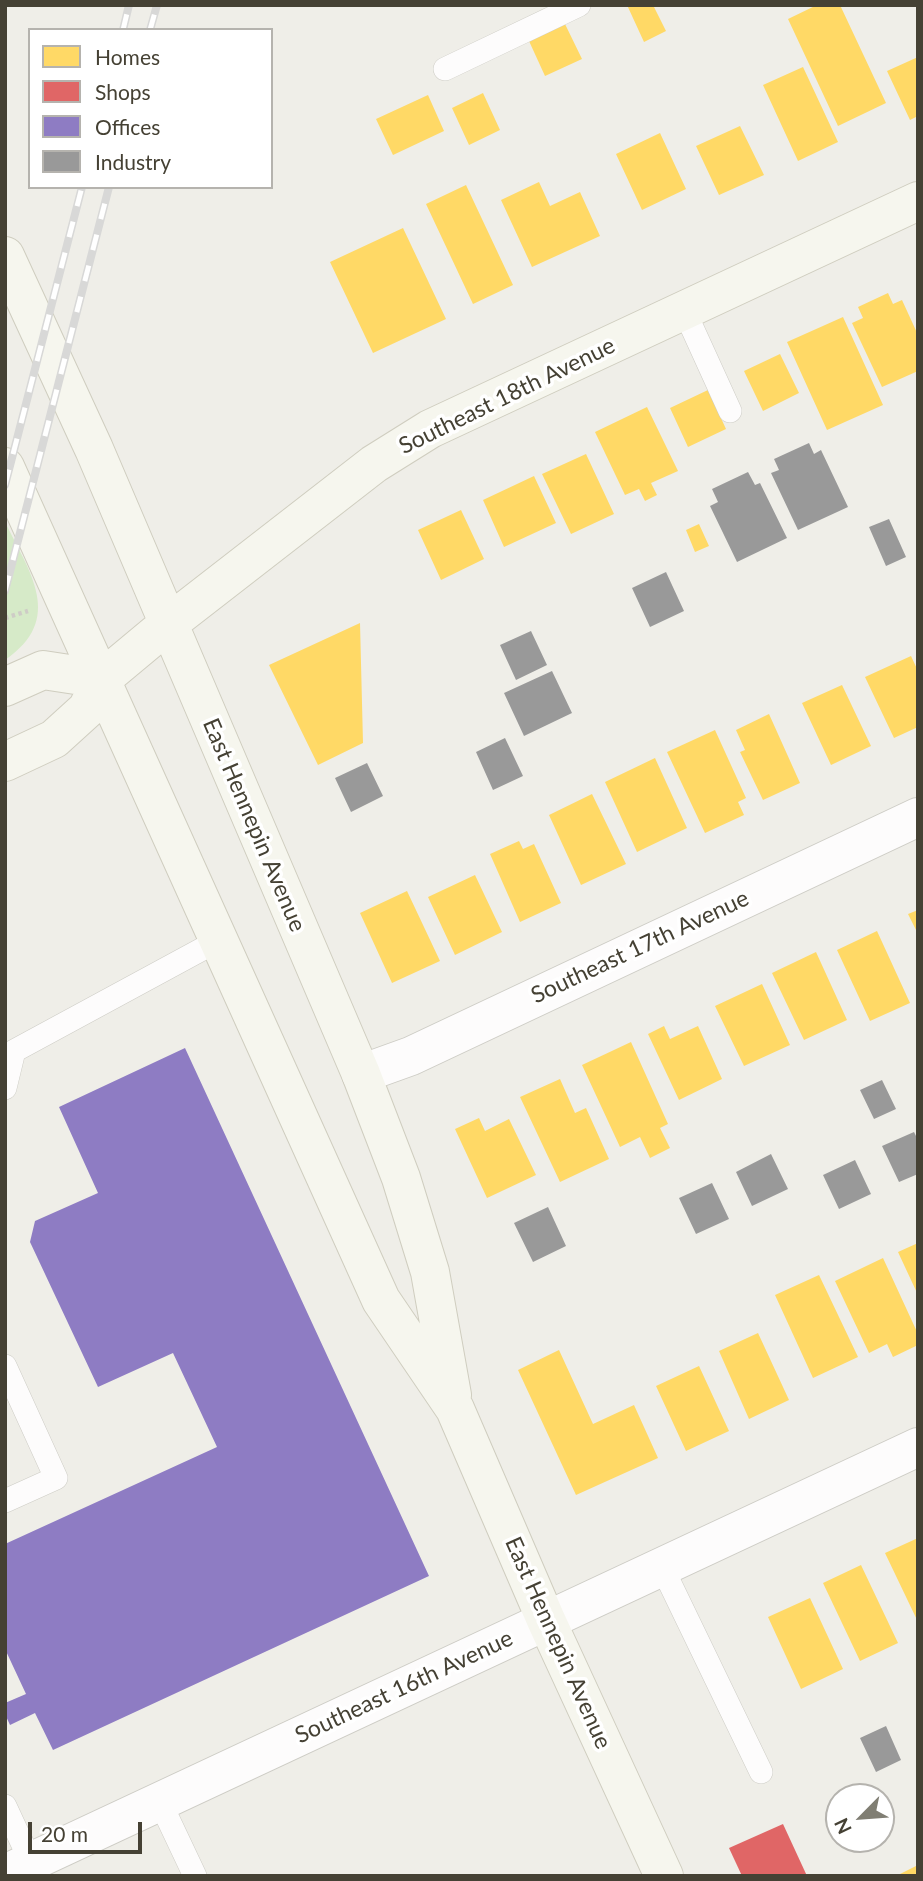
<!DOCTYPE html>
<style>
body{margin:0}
#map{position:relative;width:923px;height:1881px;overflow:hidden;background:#efeee8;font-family:Lato,sans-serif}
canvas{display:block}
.frame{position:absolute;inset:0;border:7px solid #454134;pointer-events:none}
.legend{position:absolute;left:28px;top:28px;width:245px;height:161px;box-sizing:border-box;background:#fff;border:2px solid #b5b3ae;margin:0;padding:9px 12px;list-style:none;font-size:21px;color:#454134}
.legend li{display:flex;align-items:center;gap:14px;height:35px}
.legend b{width:35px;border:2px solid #b5b3ae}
.north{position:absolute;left:825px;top:1783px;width:70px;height:70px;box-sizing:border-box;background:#fff;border:2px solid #b5b3ae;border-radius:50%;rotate:245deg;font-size:19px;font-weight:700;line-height:28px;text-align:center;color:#454134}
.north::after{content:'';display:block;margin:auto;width:24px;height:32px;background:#807e73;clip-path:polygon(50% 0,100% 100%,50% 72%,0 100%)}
.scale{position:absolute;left:28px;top:1822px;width:114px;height:32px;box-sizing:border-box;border:4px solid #454134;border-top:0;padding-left:9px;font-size:21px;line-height:24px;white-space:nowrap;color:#454134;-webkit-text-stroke:5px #fff;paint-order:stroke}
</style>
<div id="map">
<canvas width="923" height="1881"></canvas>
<div class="frame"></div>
<ul class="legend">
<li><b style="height:19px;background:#ffd966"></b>Homes</li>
<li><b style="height:19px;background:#e06666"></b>Shops</li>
<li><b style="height:19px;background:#8e7cc3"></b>Offices</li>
<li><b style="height:19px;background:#999"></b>Industry</li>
</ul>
<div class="north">N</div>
<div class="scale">20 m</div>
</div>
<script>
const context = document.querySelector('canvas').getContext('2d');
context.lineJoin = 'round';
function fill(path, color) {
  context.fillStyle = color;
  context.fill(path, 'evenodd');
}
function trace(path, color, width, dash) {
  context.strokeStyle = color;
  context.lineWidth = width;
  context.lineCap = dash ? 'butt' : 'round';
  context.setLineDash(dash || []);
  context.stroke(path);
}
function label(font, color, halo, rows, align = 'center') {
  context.font = font + ' Lato,sans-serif';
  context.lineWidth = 7;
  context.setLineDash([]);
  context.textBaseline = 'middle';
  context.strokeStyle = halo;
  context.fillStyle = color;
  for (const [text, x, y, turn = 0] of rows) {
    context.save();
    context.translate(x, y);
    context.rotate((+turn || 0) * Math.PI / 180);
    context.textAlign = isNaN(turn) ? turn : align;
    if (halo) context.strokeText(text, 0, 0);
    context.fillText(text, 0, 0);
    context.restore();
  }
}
fill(new Path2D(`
 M5 522C30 573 65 619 5 660Z`), '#d6eac8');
fill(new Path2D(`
 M627 5H653L666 31 644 42Z
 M817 5H840L886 103 838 126 788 19Z
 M565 24 582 59 545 76 529 41Z
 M918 57V116L910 120 887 71Z
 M803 67 838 142 798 161 763 85Z
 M483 93 500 130 469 145 452 108Z
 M428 95 444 131 393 155 376 119Z
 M740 126 764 175 719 195 696 146Z
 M660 133 686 189 642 210 616 154Z
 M539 182 550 206 580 192 600 236 532 267 501 200Z
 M466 185 513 285 473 304 426 204Z
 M403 228 446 319 373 353 330 262Z
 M888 293 893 304 902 300 918 335V371L882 387 852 323 863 318 858 307Z
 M843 317 883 405 827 430 787 342Z
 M780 354 799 393 763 411 744 371Z
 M708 390 726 429 688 447 670 408Z
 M647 407 678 471 651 483 657 495 645 501 639 489 625 495 595 432Z
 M586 454 614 514 571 534 542 474Z
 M534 476 556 523 504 547 483 500Z
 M461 510 484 559 441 580 418 530Z
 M699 524 709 546 695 552 686 530Z
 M360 623 363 743 318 765 269 665Z
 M911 656 918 671V727L894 738 865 677Z
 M842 685 871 746 831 765 802 703Z
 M769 714 800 783 763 800 740 752 745 750 736 730Z
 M715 730 746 798 738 802 744 815 705 833 667 752Z
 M655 758 687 828 637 852 605 782Z
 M592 794 626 864 581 885 549 815Z
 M519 841 523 849 534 844 561 903 520 922 490 854Z
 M475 875 502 932 455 955 428 897Z
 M407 891 440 961 392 983 360 913Z
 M918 910V934L908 914Z
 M877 931 910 1003 870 1021 837 950Z
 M816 952 847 1020 804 1040 772 973Z
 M762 984 790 1045 744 1066 715 1006Z
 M664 1026 670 1039 698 1026 722 1079 679 1100 648 1034Z
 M631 1042 668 1124 660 1128 670 1148 650 1158 640 1137 620 1147 582 1065Z
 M560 1079 575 1113 586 1108 609 1159 560 1182 520 1097Z
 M479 1118 485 1131 509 1119 536 1175 487 1198 455 1129Z
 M918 1243V1295L898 1252Z
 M883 1258 918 1334V1345L893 1357 887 1344 869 1353 835 1281Z
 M819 1275 858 1357 813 1378 775 1295Z
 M758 1333 789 1400 749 1419 719 1351Z
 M559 1350 593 1424 634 1405 658 1458 576 1495 518 1370Z
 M699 1366 729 1431 686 1451 656 1386Z
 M918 1538V1622L885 1553Z
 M861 1565 898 1643 860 1661 823 1583Z
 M810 1598 843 1669 801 1689 768 1617Z
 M918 1865V1876H896Z`), '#ffd966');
fill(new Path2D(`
 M783 1824 807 1876H742L729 1848Z`), '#e06666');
fill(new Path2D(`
 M185 1048 429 1576 53 1750 35 1713 10 1725 5 1714V1703L26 1694 5 1649V1544L217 1447 173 1353 98 1387 30 1242 35 1221 98 1193 59 1107Z`), '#8e7cc3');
fill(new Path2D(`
 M809 443 814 454 821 450 848 507 798 530 771 473 779 470 774 459Z
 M748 472 755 485 760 483 787 538 737 562 710 506 718 502 712 489Z
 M889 519 906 557 886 566 869 527Z
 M666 572 684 611 650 627 632 588Z
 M531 631 547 665 516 680 500 645Z
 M552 671 572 713 524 736 504 693Z
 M505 738 523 776 493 790 476 752Z
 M367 763 383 796 351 812 335 778Z
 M882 1080 896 1109 874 1119 860 1090Z
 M914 1132 918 1140V1174L899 1182 882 1146Z
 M771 1154 788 1189 752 1206 736 1172Z
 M855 1160 871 1194 839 1209 823 1175Z
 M712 1183 729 1219 696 1234 679 1198Z
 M548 1207 566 1246 533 1262 514 1223Z
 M886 1726 901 1760 876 1772 860 1738Z`), '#999');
const lane = new Path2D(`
 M445 69 579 5
 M684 310 730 411
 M5 1088 14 1051 219 940
 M5 1366 56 1478 5 1501
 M662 1567 761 1772
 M160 1802 195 1876
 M5 1806 31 1862`);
const street = new Path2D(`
 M361 1074 411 1056 918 817
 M5 1874 918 1447`);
const secondary = new Path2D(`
 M5 256 94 449 361 1074 401 1178 430 1272 452 1395
 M5 467 381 1300 455 1409 546 1620 664 1876
 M5 687 43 670 102 679
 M5 762 54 739 87 709 102 679 168 624 374 464 430 429 918 201`);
trace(lane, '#cdccc5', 24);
trace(street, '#cdccc5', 40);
trace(secondary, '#cfcdbf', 40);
trace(new Path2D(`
 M5 618 28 611`), '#ceccc6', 4.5, [3.5, 3.5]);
trace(lane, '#fdfcfc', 23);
trace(street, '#fdfcfc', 38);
trace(secondary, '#f6f6ee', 38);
const rail = new Path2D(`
 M123 30 129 5
 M150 30 157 5
 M5 485 82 187
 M5 591 109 187`);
trace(rail, '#d8d8d7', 8);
trace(rail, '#fff', 5, [16]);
label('23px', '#454134', '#fff', [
 ["Southeast 18th Avenue",507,396,-26],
 ["East Hennepin Avenue",254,825,67],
 ["Southeast 17th Avenue",640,947,-25],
 ["East Hennepin Avenue",558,1643,66],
 ["Southeast 16th Avenue",404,1687,-25]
]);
</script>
